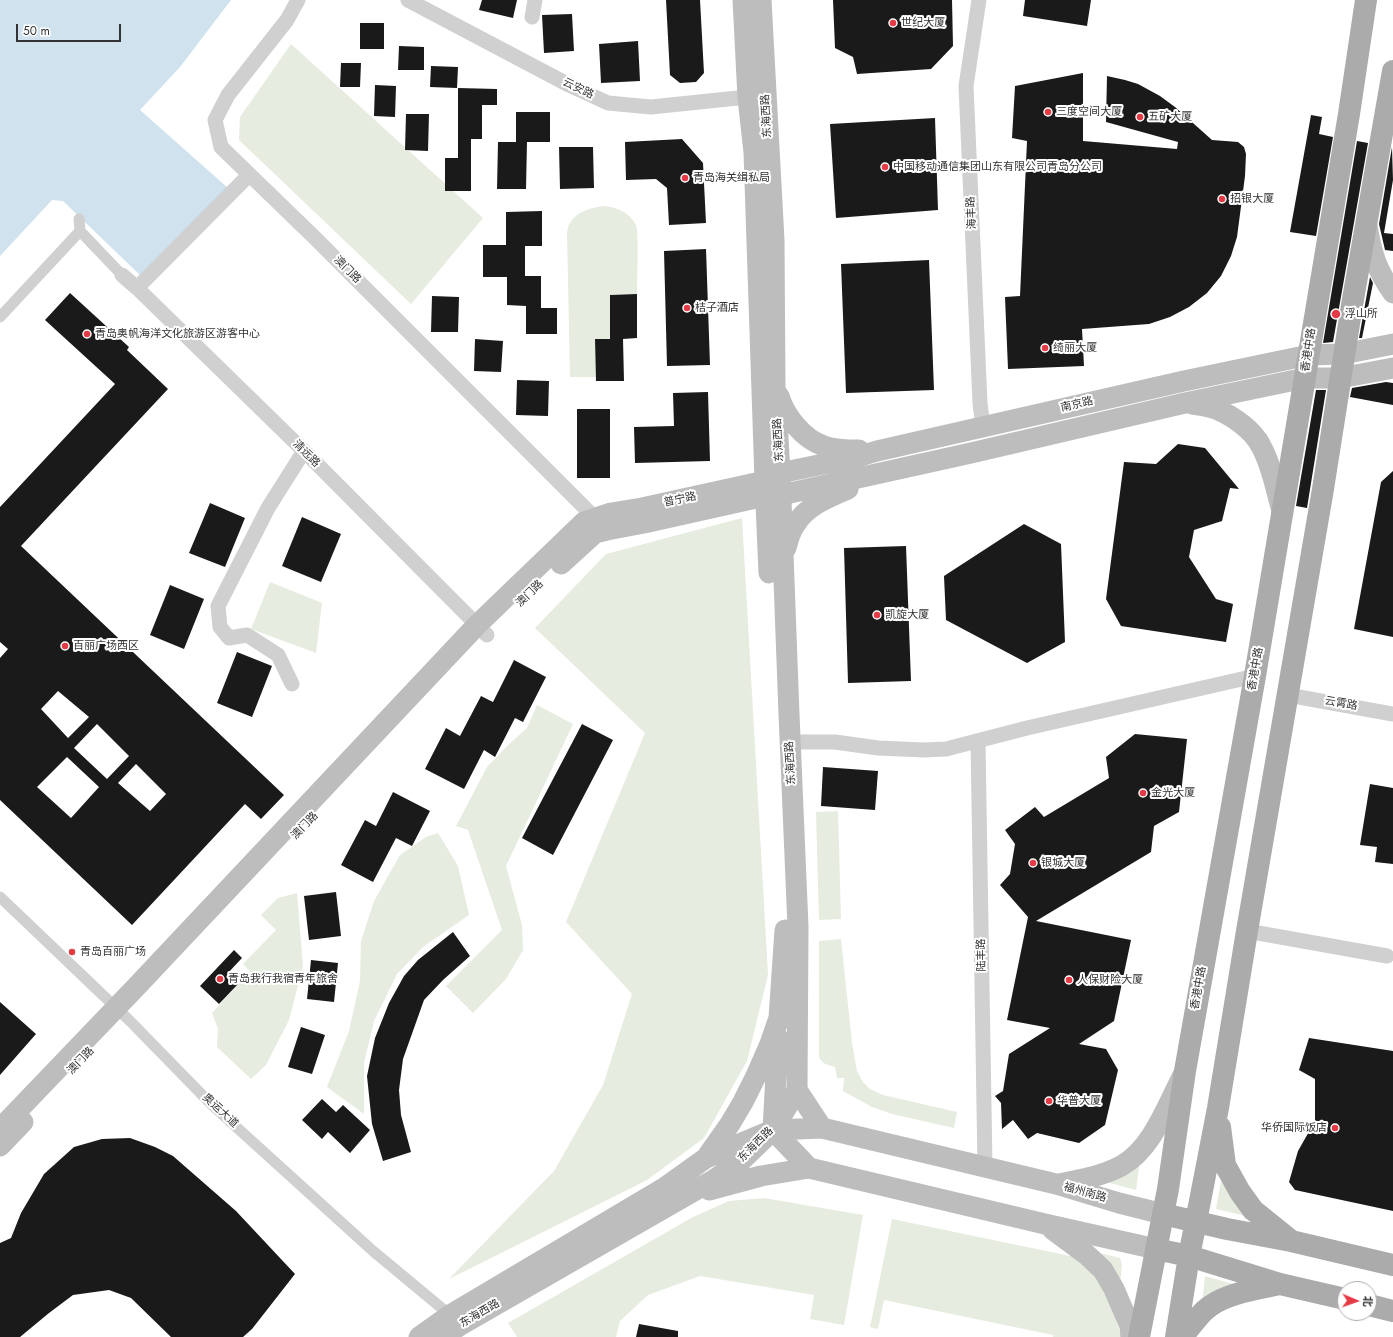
<!DOCTYPE html>
<meta charset="utf-8">
<style>
body{margin:0}
#map{position:relative;width:1393px;height:1337px;overflow:hidden;background:#fff;font-family:Jost,"Noto Sans SC",sans-serif}
canvas{display:block}
.north{position:absolute;left:1337px;top:1281px;width:40px;height:40px;box-sizing:border-box;background:#fff;border:1px solid #adadad;border-radius:50%;rotate:92deg;font-size:11px;font-weight:700;line-height:16px;text-align:center;color:#333}
.north::after{content:'';display:block;margin:auto;width:14px;height:18px;background:#e63946;clip-path:polygon(50% 0,100% 100%,50% 72%,0 100%)}
.scale{position:absolute;left:16px;top:24px;width:105px;height:18px;box-sizing:border-box;border:2px solid #333;border-top:0;padding-left:5px;font-size:12px;line-height:14px;white-space:nowrap;color:#333;-webkit-text-stroke:3px #fff;paint-order:stroke}
</style>
<div id="map">
<canvas width="1393" height="1337"></canvas>
<div class="north">北</div>
<div class="scale">50 m</div>
</div>
<script>
const context = document.querySelector('canvas').getContext('2d');
context.lineJoin = 'round';
function fill(path, color) {
  context.fillStyle = color;
  context.fill(path, 'evenodd');
}
function trace(path, color, width, dash) {
  context.strokeStyle = color;
  context.lineWidth = width;
  context.lineCap = dash ? 'butt' : 'round';
  context.setLineDash(dash || []);
  context.stroke(path);
}
function label(font, color, halo, rows, align = 'center') {
  context.font = font + ' Jost,"Noto Sans SC",sans-serif';
  context.lineWidth = 4;
  context.setLineDash([]);
  context.textBaseline = 'middle';
  context.strokeStyle = halo;
  context.fillStyle = color;
  for (const [text, x, y, turn = 0] of rows) {
    context.save();
    context.translate(x, y);
    context.rotate((+turn || 0) * Math.PI / 180);
    context.textAlign = isNaN(turn) ? turn : align;
    if (halo) context.strokeText(text, 0, 0);
    context.fillText(text, 0, 0);
    context.restore();
  }
}
fill(new Path2D(`
 M291 44 483 218 411 304 239 140 240 117Z
 M605 206C618 208 629 212 636 225 639 231 637 284 637 294L610 295V339H595L596 377H570L567 232C568 229 568 225 570 223 577 211 592 207 605 206Z
 M742 518 768 975 747 1061 704 1138 647 1180 449 1279 554 1171 603 1085 632 994 566 922 645 733 535 628 606 554Z
 M270 582 322 603 316 653 251 629Z
 M537 705 573 724 506 866 522 925 523 950 506 979 473 1013 446 986 502 930 468 830 456 826 487 767 507 746 527 728Z
 M838 811 841 919 819 920 816 812Z
 M438 833 458 866 469 915 423 947 397 974 374 1021 364 1063V1114L327 1087 349 1031 360 981 361 941 374 901 400 855 426 837Z
 M297 893 303 966 289 1020 266 1065 251 1079 217 1047 218 1029 212 1013 250 971 243 964 276 930 261 915 278 898Z
 M841 939 852 1043 857 1071 863 1082 870 1089 883 1095 957 1112 954 1128 892 1114 872 1107 843 1091 844 1078H837L835 1067C828 1065 822 1064 819 1057V941Z
 M1141 1153 1136 1190 1091 1178Z
 M1221 1181 1246 1216 1216 1209Z
 M764 1198 863 1215 844 1325 810 1319 814 1295 700 1276 648 1295 620 1321 616 1337H517L508 1323 693 1217 729 1201Z
 M892 1219 1080 1258 1104 1287 1122 1337H1053V1335L884 1300 878 1329 870 1327Z
 M1100 1253 1120 1258 1122 1266 1120 1284Z
 M1205 1276 1240 1286 1202 1306Z`), '#e6ecdf');
fill(new Path2D(`
 M0 0H231L180 67 140 110 228 188 141 276 63 201 52 200 0 256Z`), '#cfe2ee');
fill(new Path2D(`
 M482 0H517L513 18 479 10Z
 M666 0H700L704 73 696 82 680 83 670 75Z
 M833 0H952L953 46 931 69 857 74 853 57 835 48Z
 M1025 0H1091L1087 26 1023 16Z
 M572 14 574 51 544 53 542 15Z
 M360 23H384V49H360Z
 M638 41 640 81 601 83 599 44Z
 M399 46 424 47V70H398Z
 M341 63H361L360 87H340Z
 M431 66 458 67 457 88 430 87Z
 M1083 73V141L1177 149 1178 142 1106 122 1107 76 1125 80 1138 84 1160 96 1175 107 1212 140 1238 142 1244 147 1246 154 1245 176 1237 237 1231 256 1221 276 1207 293 1189 307 1170 317 1149 324 1082 329 1084 366 1008 369 1005 297 1020 296 1027 141 1012 138 1015 86Z
 M375 85 396 86 395 117 374 116Z
 M458 88 497 89V105H482V139H471V191H445V158H458Z
 M516 112H550V142H527L526 189H497L498 142H516Z
 M406 114H429L428 151 405 150Z
 M1311 115 1322 117 1319 134 1333 137 1316 236 1290 232Z
 M935 118 938 210 836 218 830 124Z
 M682 139 703 163 706 223 669 225 667 188 656 179 626 180 625 142Z
 M1357 141 1368 143 1333 342 1323 343Z
 M559 147H593L594 188 560 189Z
 M1392 147 1393 180 1384 233 1393 234V251L1385 250 1379 224Z
 M542 211V246H525V276H541V308H557V334H526V306L507 305V277H483V245H506V212Z
 M706 249 710 365 667 366 664 251Z
 M929 260 934 390 846 393 841 264Z
 M1370 277 1373 283 1362 338H1359Z
 M70 293 129 347 127 350 168 389 21 546 284 795 261 819 245 804 132 925 0 800V658L8 649 0 642V507L115 384 45 320ZM58 691 89 717 68 738 41 709ZM97 724 129 756 107 779 74 748ZM67 757 99 787 71 818 37 787ZM136 764 166 794 150 811 118 783Z
 M637 294V338L623 339 624 381H596L595 339H610V295Z
 M432 296 459 297 458 332H431Z
 M475 339 503 341 501 372 474 371Z
 M517 380 549 381 548 416 516 415Z
 M1386 382 1393 383V405L1350 397 1352 388Z
 M1316 390H1326L1307 508 1296 506Z
 M708 392 710 461 635 463 634 427 674 426 673 393Z
 M577 409H610V478H577Z
 M1178 444 1205 448 1239 489 1230 488 1222 521 1194 530 1189 557 1216 599 1233 604 1226 642 1121 626 1106 599 1124 462 1156 464Z
 M1393 471V637L1354 629 1381 482Z
 M210 503 245 518 225 567 189 553Z
 M302 517 341 534 321 582 282 566Z
 M1024 524 1061 544 1065 642 1027 663 946 620 944 576Z
 M906 546 911 681 848 683 844 548Z
 M170 585 204 599 184 649 150 635Z
 M237 652 272 666 252 717 217 703Z
 M514 660 546 677 523 722 515 718 495 757 484 750 464 789 425 769 446 728 460 736 481 696 493 702Z
 M582 724 613 740 553 855 522 838Z
 M1135 734 1187 739 1179 812 1154 826 1151 852 1036 921 1131 940 1114 1021 1079 1044 1106 1049 1118 1070 1105 1125 1079 1143 1037 1133 1028 1139 1013 1120 1002 1129 1001 1103 995 1096 1003 1091 1009 1054 1050 1028 1007 1020 1028 917 1000 885 1010 874 1015 844 1005 830 1035 807 1044 817 1109 778 1106 757Z
 M823 767 878 771 875 810 821 806Z
 M1370 784 1393 788V864L1375 862 1377 847 1360 845Z
 M393 792 430 811 412 846 396 838 373 882 341 865 365 820 376 826Z
 M336 892 341 936 309 940 304 896Z
 M453 932 470 956 443 980 424 1000 403 1059 399 1090 401 1115 411 1152 383 1161 372 1124 367 1076 375 1038 389 1003 404 976 418 960Z
 M234 950 242 958 227 974 238 984 219 1004 200 986Z
 M311 960 338 963 334 1002 307 999Z
 M0 1002 36 1034 0 1075Z
 M301 1027 325 1035 312 1074 288 1067Z
 M1309 1038 1393 1051V1211L1295 1190 1289 1182 1298 1151 1315 1121V1079L1299 1070Z
 M322 1099 336 1112 343 1105 370 1130 350 1153 328 1132 322 1139 302 1120Z
 M130 1138 155 1147 173 1156 236 1211 295 1274 252 1329 243 1337H171L131 1298 109 1290 73 1295 49 1313 20 1337H0V1243L11 1238 21 1213 44 1174 74 1147 102 1139Z
 M639 1324 678 1331V1337H636Z`), '#1a1a1a');
trace(new Path2D(`
 M80 231 122 275
 M0 317 80 231 79 219
 M0 897 130 1021 212 1105 373 1251 450 1315`), '#d0d0d0', 11);
trace(new Path2D(`
 M298 0 287 20 228 95 215 120 221 147 315 238 595 518
 M408 0 569 85 608 103 651 107 757 96
 M979 0 966 86 980 403 983 427
 M532 17 535 0
 M122 275 137 288 304 451 487 635
 M137 288 249 175
 M292 684 278 655 247 635 229 638 220 627 218 606 268 508 304 451
 M1288 695 1393 714
 M790 742H835L878 748 924 750 946 749 1027 728 1255 676
 M978 742 985 1167
 M1247 931 1387 956`), '#d0d0d0', 15);
trace(new Path2D(`
 M743 0 748 98 754 152 765 481 769 573
 M1367 226C1372 254 1376 269 1393 293
 M779 396C785 416 803 439 824 446 835 450 847 450 859 450
 M1192 404C1200 405 1208 406 1216 409 1233 416 1253 430 1261 446 1272 466 1276 490 1282 511
 M786 548C788 540 790 532 795 525 806 506 829 497 848 489
 M561 564 595 533 607 530 644 523 765 496 781 495 971 453 1185 403 1305 378H1340L1393 368
 M778 1038 773 1130 809 1168 1045 1224 1156 1249
 M797 1090 822 1128
 M0 1129 137 986 477 625 584 522 611 513 642 508 765 481 780 473 857 457 877 451 1184 381 1309 355 1343 354 1393 344
 M0 1146 23 1122
 M706 1158 773 1130 822 1128 1056 1184 1119 1203 1163 1214
 M1059 1184C1078 1180 1103 1176 1121 1166 1152 1149 1167 1106 1183 1075
 M709 1190 761 1176 809 1168
 M1052 1229 1087 1255 1103 1270 1114 1289 1130 1326 1131 1337
 M419 1337 450 1315 664 1188 706 1158 730 1124 743 1102 756 1076 770 1044 779 1018 785 930
 M443 1337 459 1326 715 1179 740 1162 773 1130 797 1090 798 927 789 714 780 473 775 385 774 240 761 0`), '#bdbdbd', 21);
trace(new Path2D(`
 M1220 1127 1225 1165 1240 1192 1253 1210 1289 1239
 M1163 1214 1227 1229 1291 1241 1393 1265
 M1156 1249 1189 1256 1280 1284 1345 1299
 M1369 1305 1393 1311
 M1139 1337 1168 1189 1185 1071 1255 676 1349 114 1366 0
 M1176 1337 1189 1256 1201 1196 1218 1108 1247 931 1323 489 1352 305 1393 71
 M1182 1337C1189 1329 1196 1319 1204 1311 1223 1293 1255 1290 1279 1284`), '#ababab', 22);
for (const [x, y, r, color] of [
 [893,23,4,"#e63946"],
 [1048,112,4,"#e63946"],
 [1140,117,4,"#e63946"],
 [885,167,4,"#e63946"],
 [685,178,4,"#e63946"],
 [1222,199,4,"#e63946"],
 [687,308,4,"#e63946"],
 [1336,314,5,"#e63946"],
 [87,334,4,"#e63946"],
 [1045,348,4,"#e63946"],
 [877,615,4,"#e63946"],
 [65,646,4,"#e63946"],
 [1143,793,4,"#e63946"],
 [1033,863,4,"#e63946"],
 [72,952,4,"#e63946"],
 [220,979,4,"#e63946"],
 [1069,980,4,"#e63946"],
 [1049,1101,4,"#e63946"],
 [1335,1128,4,"#e63946"]
]) {
  const dot = new Path2D();
  dot.arc(x, y, r, 0, 2 * Math.PI);
  context.fillStyle = color;
  context.fill(dot);
  trace(dot, '#fff', 1.5);
}
label('11px', '#333', '#fff', [
 ["世纪大厦",901,23],
 ["三度空间大厦",1056,112],
 ["五矿大厦",1148,117],
 ["中国移动通信集团山东有限公司青岛分公司",893,167],
 ["青岛海关缉私局",693,178],
 ["招银大厦",1230,199],
 ["桔子酒店",695,308],
 ["浮山所",1345,314],
 ["青岛奥帆海洋文化旅游区游客中心",95,334],
 ["绮丽大厦",1053,348],
 ["凯旋大厦",885,615],
 ["百丽广场西区",73,646],
 ["金光大厦",1151,793],
 ["银城大厦",1041,863],
 ["青岛百丽广场",80,952],
 ["青岛我行我宿青年旅舍",228,979],
 ["人保财险大厦",1077,980],
 ["华普大厦",1057,1101],
 ["华侨国际饭店",1327,1128,"right"]
], 'left');
label('11px', '#333', '#fff', [
 ["云安路",578,89,26],
 ["东海西路",767,116,-93],
 ["海丰路",972,213,-93],
 ["澳门路",347,270,45],
 ["香港中路",1309,350,-81],
 ["南京路",1077,405,-13],
 ["东海西路",779,440,-93],
 ["清远路",306,454,45],
 ["普宁路",680,500,-12],
 ["澳门路",530,594,-44],
 ["香港中路",1256,669,-80],
 ["云霄路",1341,704,10],
 ["东海西路",791,763,-93],
 ["澳门路",305,826,-46],
 ["陆丰路",982,955,-91],
 ["香港中路",1199,988,-80],
 ["澳门路",81,1061,-46],
 ["奥运大道",220,1111,43],
 ["东海西路",756,1145,-45],
 ["福州南路",1085,1193,16],
 ["东海西路",480,1314,-30]
]);
</script>
